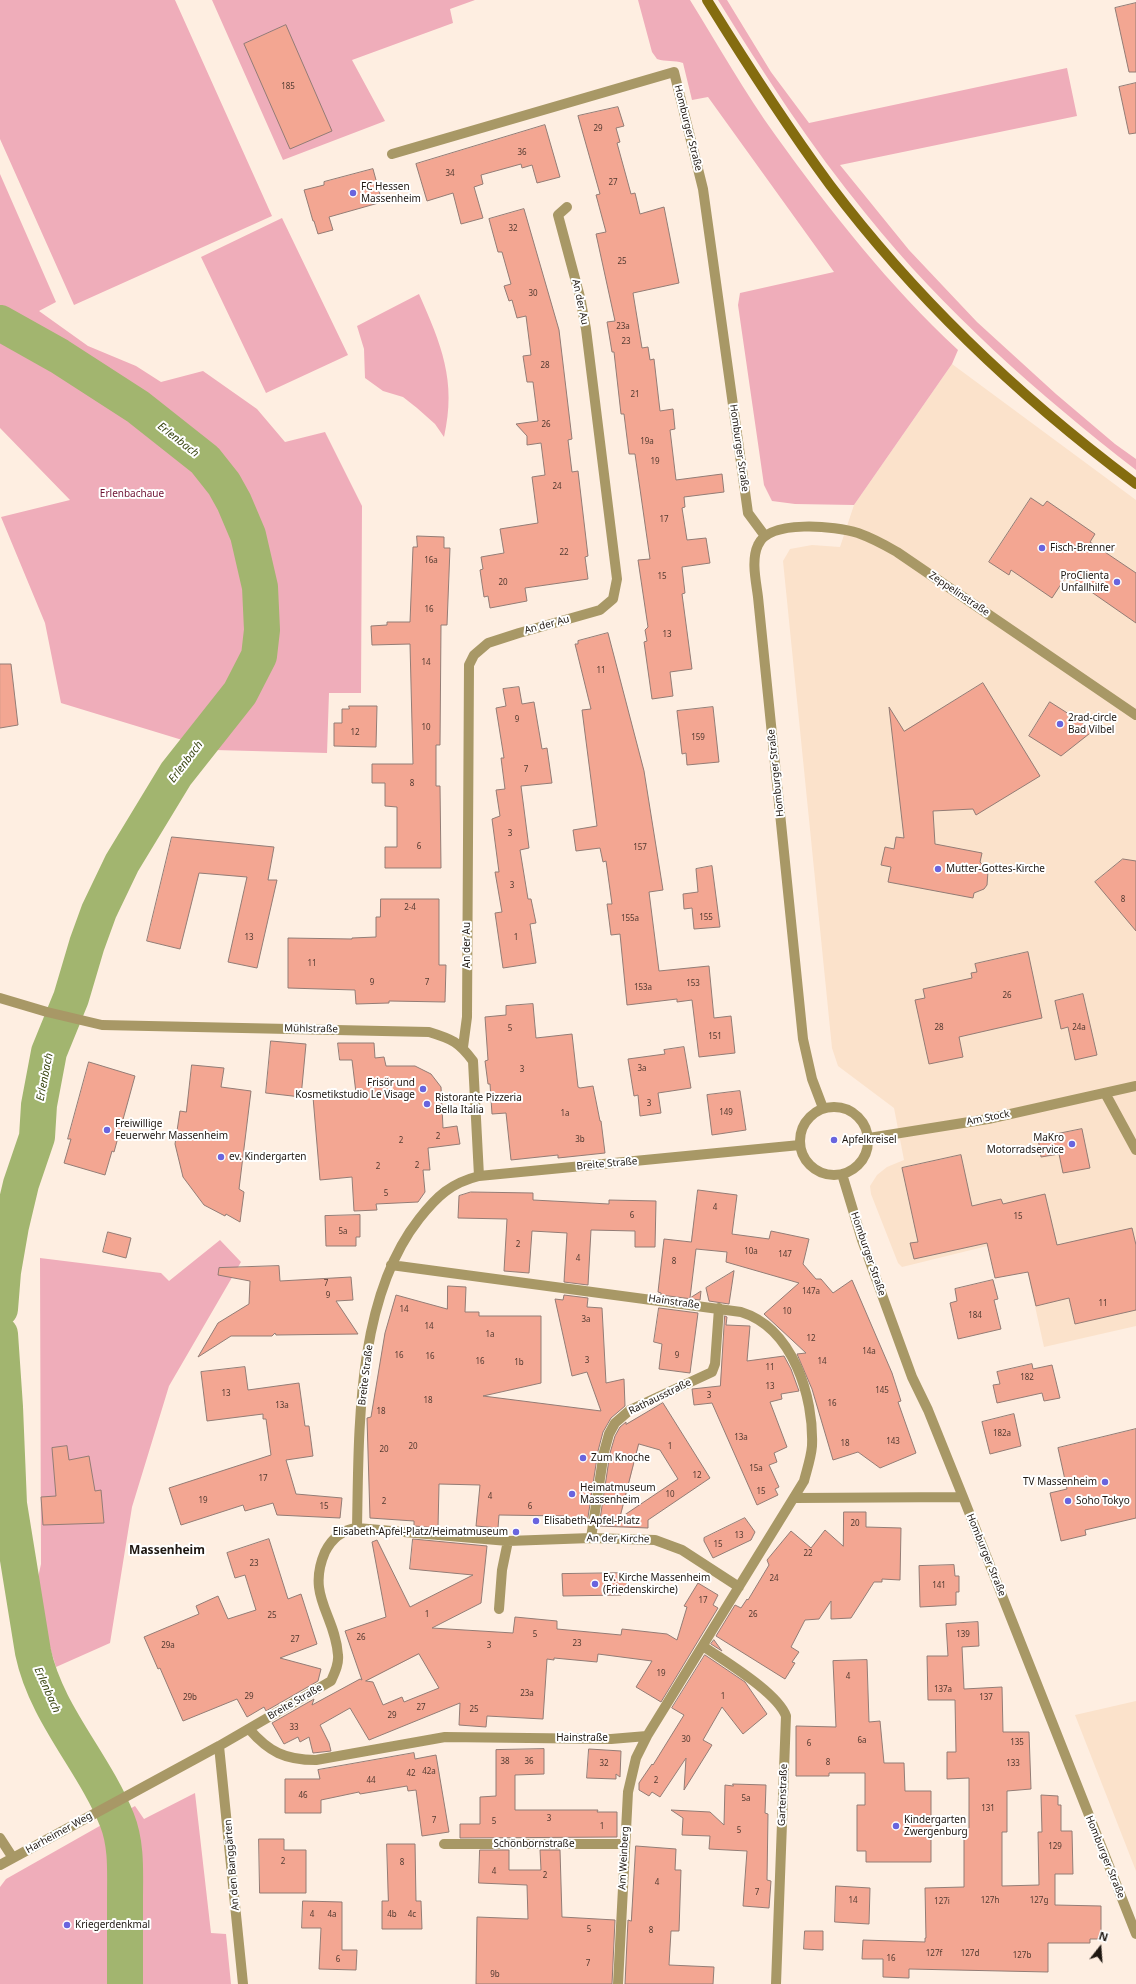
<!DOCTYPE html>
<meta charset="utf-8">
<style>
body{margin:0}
#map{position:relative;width:1136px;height:1984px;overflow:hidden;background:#feeee1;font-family:"Noto Sans",sans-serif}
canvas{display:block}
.north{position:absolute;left:1080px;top:1928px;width:40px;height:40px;-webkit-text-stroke:3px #fff;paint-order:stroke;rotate:17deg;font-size:11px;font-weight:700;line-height:16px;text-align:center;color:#1e1711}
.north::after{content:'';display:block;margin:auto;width:14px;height:18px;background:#1e1711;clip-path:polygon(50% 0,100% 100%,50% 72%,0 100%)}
</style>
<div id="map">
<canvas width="1136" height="1984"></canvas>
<div class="north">N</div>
</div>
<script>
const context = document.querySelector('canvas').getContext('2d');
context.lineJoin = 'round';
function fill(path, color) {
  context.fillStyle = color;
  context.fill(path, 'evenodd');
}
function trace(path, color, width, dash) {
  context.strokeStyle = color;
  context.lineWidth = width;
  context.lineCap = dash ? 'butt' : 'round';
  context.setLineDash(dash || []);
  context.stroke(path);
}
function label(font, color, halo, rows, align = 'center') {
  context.font = font + ' "Noto Sans",sans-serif';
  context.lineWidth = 4;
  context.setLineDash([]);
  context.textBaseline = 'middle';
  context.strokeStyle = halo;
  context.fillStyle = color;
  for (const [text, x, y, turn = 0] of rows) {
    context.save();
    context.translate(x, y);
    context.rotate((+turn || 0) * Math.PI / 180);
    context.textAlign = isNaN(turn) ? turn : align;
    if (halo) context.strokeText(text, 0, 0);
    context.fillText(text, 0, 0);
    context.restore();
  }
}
fill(new Path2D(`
 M952 364 1136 500V1326L1044 1347 1020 1238 902 1267 898 1263 871 1194 870 1186 877 1175 887 1167 904 1160 894 1108 838 1066 832 1048 783 561 790 549 812 545 840 547 854 505Z
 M1136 1701V1871L1075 1715Z`), '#fbe2cb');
fill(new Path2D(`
 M0 0H175L272 216 74 305 0 139Z
 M212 0H475L450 9 453 23 352 60 385 121 283 160Z
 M638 0H690C718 45 745 93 776 136 830 211 890 287 958 350L952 364 854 505 795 504 772 501 764 485 738 305 740 293 834 272 708 97 692 100 683 63C674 60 666 62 657 59L652 52Z
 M718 0H727L771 72 809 123 1067 68 1077 116 840 165 909 250 977 322 1056 394 1115 444 1136 459V470C1038 394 944 311 866 214 811 147 764 74 718 0Z
 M0 174 56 302 39 311 88 346 136 366 161 382 203 371 257 409 285 442 325 432 362 506 361 693H329L327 753 215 750 61 703 45 623 1 517 70 500 0 428Z
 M282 218 348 355 266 393 201 257Z
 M419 294C441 344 457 381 444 437L435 424 417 408 403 397 383 391 365 378 364 349 357 326Z
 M220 1240 241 1262 169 1386 132 1507 110 1643 56 1667 34 1596 41 1564 40 1258 161 1273 169 1281Z
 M195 1793 211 1933 226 1934 231 1984H0V1887L6 1879 135 1806 144 1819Z`), '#efadba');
trace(new Path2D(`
 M0 323 59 356 138 407 205 460 224 484 234 502 248 535 260 587 262 630 259 656 240 693 176 774 122 863 99 911 87 944 71 998 49 1052 39 1105 37 1137 21 1184 11 1226 3 1272 0 1309
 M0 1334 5 1407 9 1504 33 1652C46 1714 94 1762 117 1820 127 1845 125 1873 125 1899 125 1927 125 1956 125 1984`), '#a2b56f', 36);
const building = new Path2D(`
 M1136 3V72H1129L1115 8Z
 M286 25 332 131 290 149 244 44Z
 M1136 83V133L1129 134 1119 87Z
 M618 107 624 126 616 128 620 142 617 143 631 194 635 193 640 214 664 207 679 283 633 293 642 348 648 347 650 360 654 359 660 411 673 409 675 429 670 430 676 480 722 474 724 492 684 497 685 507 682 508 687 540 706 538 710 563 682 567 685 593 682 594 692 669 670 672 673 696 652 699 644 642 647 641 645 630 648 627 638 560 650 559 635 454H629L624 414H621L614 352H612L607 322 615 321 596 234 606 232 596 195 600 194 578 116Z
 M545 125 560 177 537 183 532 165 522 168 521 164 481 175 483 184 474 187 483 218 461 224 453 193 427 201 416 164Z
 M373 169 382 202 329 217 333 230 318 234 314 221H313L304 190 324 185V182Z
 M524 209 559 330 572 439 568 440 572 472 578 471 588 556 585 557 588 579 525 588 527 601 490 608 488 596 484 597 480 570 483 569 481 557 504 553 500 529 538 523 532 477 545 475 541 443 527 445V436L516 424 538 421 533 382H527L523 356 531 355 526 316 517 318 512 300 509 301 504 286 511 284 502 252H498L489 219Z
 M1031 498 1043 506 1047 501 1095 534 1090 542 1136 573V623L1067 575 1052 598 1011 570 1009 575 989 562Z
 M417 536 444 537V548H450L447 625H441L440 745H436V786H440L441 868H385V847H397V807L385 806V783H372V764H413L410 644 372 645 371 626 387 625V622H410L413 547H417Z
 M608 633 644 771 663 890 649 892 659 971 709 966 714 1018 731 1016 735 1053 699 1057 692 1000 677 1002V999L627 1005 620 934 611 935 607 904H612L606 861 603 862 600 848 576 851 573 830 597 826 582 710 591 709 575 644H578V641Z
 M0 664H11L18 725 0 728Z
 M983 683 1040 776 976 815 973 809 933 811 935 844 982 853 980 862 988 871 987 885 984 889 974 893 973 898 888 882 891 867 881 865 885 847 894 849 896 837 904 838 889 707 904 731Z
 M519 687 522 704 534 702 542 749 547 748 552 783 521 786 529 848 520 850 528 899H531L536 923 530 924 536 963 503 968 495 913 502 912 495 872H499L492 819 500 816 496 790 505 789 501 758H504L496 708 506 706 503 689Z
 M1050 702 1094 730 1061 756 1029 736Z
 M349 706H377L376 747 334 746V723H342V709H349Z
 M713 707 719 762 687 765 686 753 682 754 677 711Z
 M172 837 274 847 268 880H277L257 968 228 962 247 877 199 873 180 949 147 941Z
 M1123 859 1136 861V931L1095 882Z
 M712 866 720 927 694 929 692 908 684 909 683 894 698 892 696 869Z
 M381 899H439V965H446L445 1002 389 1001V1003L356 1004 355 990 288 988V938L352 939V938L376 937V917H380Z
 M1028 952 1042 1018 959 1037 963 1057 929 1064 915 1000 925 998 923 989 972 978 971 973 977 972 975 964Z
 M1083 994 1097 1055 1075 1060 1068 1027 1061 1029 1055 1001Z
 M533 1004 536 1038 572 1034 578 1087 580 1088 593 1086 600 1121H601L605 1153 558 1158V1155L511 1160 506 1113 492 1114 490 1084H488L485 1061 488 1060 485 1017 506 1015V1006Z
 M271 1041 306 1044 301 1097 266 1093Z
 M338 1043H374L375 1058 384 1057 386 1066H415L431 1074 441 1087 443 1128 457 1126 460 1144 428 1148 430 1170H423L425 1192 418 1202 376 1204 377 1210 354 1211 352 1177 320 1180 313 1097 356 1093 352 1060H340Z
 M684 1047 691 1088 658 1093 661 1113 640 1116 638 1095 634 1096 628 1059 665 1054 664 1050Z
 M89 1062 135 1076 114 1152 112 1151 105 1175 64 1163 71 1139H68Z
 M192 1065 224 1068 221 1087 251 1091 239 1189 244 1192 240 1222 226 1214 225 1216 204 1205 183 1177 175 1144 180 1111 186 1112Z
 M740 1091 746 1130 712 1135 707 1095Z
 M1082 1129 1090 1168 1063 1173 1059 1154 1041 1157 1038 1138Z
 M961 1155 972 1206 1001 1199 1003 1204 1045 1194 1057 1245 1132 1228 1136 1245V1310L1075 1324 1069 1298 1036 1306 1028 1272 995 1278 987 1243 914 1259 910 1243 918 1242 902 1168Z
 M698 1190 737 1195 732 1234 769 1239 771 1231 809 1239 803 1264 816 1279H821L833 1293 852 1280 892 1373 901 1401 898 1402 916 1453 880 1468 858 1452 833 1460 812 1389 797 1354 806 1353 764 1314 799 1283 726 1262 727 1252 696 1249 690 1298 701 1291 700 1300 661 1295V1293L658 1292 664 1239 691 1242Z
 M471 1192 533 1193V1200L609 1204V1200L656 1201 655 1247H635V1231L591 1230 588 1285 564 1282 567 1233 532 1231 529 1273 504 1271 507 1219 458 1218 459 1196Z
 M360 1215V1237H356V1246H326L325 1216Z
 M108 1232 131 1238 126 1258 103 1252Z
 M279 1266 280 1281 351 1277 353 1300 336 1301 358 1334 276 1335 275 1333 272 1336H231L198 1357 218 1323 249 1304 250 1281 218 1275 219 1268Z
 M734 1271 729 1304 709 1301 706 1288Z
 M993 1280 998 1299 994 1300 1001 1329 958 1339 950 1303 957 1301 955 1289Z
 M448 1286 466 1287 465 1312H479V1316H541V1383L483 1396 601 1411 587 1372 572 1376 555 1299 563 1300 564 1295 588 1298 587 1307 602 1308 606 1383 624 1379 625 1406 611 1418 603 1432 598 1451 587 1524 565 1521 566 1516 499 1515 498 1528 476 1526 480 1485 439 1484 438 1528 414 1526V1521L370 1518 367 1418 371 1417 385 1333 396 1295 447 1309Z
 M659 1308 698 1313 690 1373 659 1369 662 1344 654 1342Z
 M725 1316 727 1317 726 1325 750 1326 747 1361 784 1356 791 1369 799 1391 781 1394 782 1399 770 1402 787 1447 774 1453 777 1462 769 1465 779 1487 775 1489 778 1495 757 1505 712 1403 694 1405 692 1389 720 1386Z
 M1032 1364 1033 1369 1052 1365 1060 1398 1044 1401 1042 1393 997 1403 993 1385 1000 1384 997 1372Z
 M245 1367 248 1390 299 1383 305 1426H309L313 1456 286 1460 296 1494 342 1498 340 1518 277 1515 273 1503 245 1511 243 1505 181 1525 169 1488 271 1455 266 1419H263V1414L207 1421 201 1372Z
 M663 1403 710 1478 648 1520V1528L599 1526 610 1453 615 1436 620 1427 626 1422V1424ZM639 1444 660 1450 678 1479 620 1518Z
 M1014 1414 1021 1446 990 1454 982 1422Z
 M1136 1429V1518L1085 1530 1086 1535 1061 1541 1050 1493 1067 1489 1058 1448Z
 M67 1446 69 1460 89 1456 95 1491 101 1490 104 1523 43 1525 41 1497 56 1496 52 1448Z
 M844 1512H866V1527L901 1528 900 1580 882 1579V1582H874L851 1618 831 1619V1601L819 1619 805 1620 791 1647 799 1652 792 1662 795 1663 785 1679 716 1636 735 1605 741 1608 747 1599 748 1600 769 1565 767 1560 791 1531 811 1548 825 1530 843 1546Z
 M745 1518 755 1532 751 1540 713 1558 704 1541V1538Z
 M269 1539 288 1599 301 1594 317 1644 280 1658 321 1669 318 1681 266 1711 264 1707 247 1717 237 1699 183 1721 160 1668 158 1669 144 1637 199 1614 196 1606 218 1596 228 1619 256 1610 245 1575 235 1578 227 1553Z
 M413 1539 487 1546 481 1603 432 1628 513 1633 515 1617 557 1621V1629L621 1635 622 1629 667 1634 677 1640 687 1607 684 1606 698 1583 718 1595 713 1605 718 1608 661 1702 636 1687 652 1661 598 1654 597 1662 554 1658V1660L547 1659 543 1719 487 1716 486 1727 459 1725 460 1703 369 1740 350 1708 320 1725 329 1743 331 1751 313 1753 309 1737 300 1742 298 1737 284 1744 272 1723 314 1699 312 1705 360 1679 362 1680 345 1631 386 1617 372 1542 377 1540 410 1607 473 1575 410 1569ZM419 1654 439 1688 404 1702 402 1697 383 1705 373 1682 366 1681Z
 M954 1565 955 1576H959V1592H956V1605L920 1607 919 1566Z
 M620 1573 627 1579V1588L621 1595 563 1596 562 1574Z
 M978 1622 979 1646 962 1647 964 1689 1002 1687 1003 1732H1029L1031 1789 1007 1791V1832H1002V1886L1039 1885 1038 1832H1042L1041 1795 1058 1796V1805H1061V1831H1072L1073 1874H1055V1905L1101 1906V1939H1090V1943H1048V1972L909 1969V1978L883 1977V1959H862L863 1940 925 1942V1938H926L925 1888 964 1887V1828H969V1778L947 1779V1752H956L955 1700H928L927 1656H948L946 1624Z
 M714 1640 722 1651 711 1644Z
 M705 1655 745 1682 767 1714 743 1734 722 1707 703 1740 712 1745 684 1790 686 1758 660 1797 652 1792 649 1796 639 1790V1783L652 1764 653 1765 684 1715 672 1708Z
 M867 1660 869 1722 880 1721 884 1763H904L905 1791H931V1862H866V1851H857V1805H865V1773H829V1776H796V1726L836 1727 833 1661Z
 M544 1749V1774L515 1775V1810H598L597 1812H617V1837L460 1838V1824H480V1797L496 1796V1750Z
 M589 1749 621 1751 620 1777 616 1774V1779L587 1778Z
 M414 1753 415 1759 436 1755 449 1832 422 1836 416 1790 408 1791 407 1786 360 1794 359 1792 321 1800V1813H285V1779H320L318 1770Z
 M733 1784 766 1785 765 1813 768 1814 767 1880 771 1881 769 1908 743 1906 747 1851 709 1849 710 1836 682 1835 683 1818 671 1810 710 1812 724 1825 725 1785 733 1786Z
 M259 1839H284V1850H306V1893H260Z
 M387 1844H415L416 1901H421L422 1929H382V1901H388Z
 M636 1846 676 1849 675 1870H681L679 1931H671L669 1965 714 1967 713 1984H625L628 1920 631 1921Z
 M480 1850H509V1870H541L540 1850H560L562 1917 615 1920 612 1984H476L477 1917 528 1919 527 1885 479 1883Z
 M836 1886 870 1888 869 1924 835 1922Z
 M303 1901 342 1902V1950H357L356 1970 319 1969 321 1928H302Z
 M805 1931H823V1950L804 1949Z`);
fill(building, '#f3a692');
trace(building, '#937c75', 1);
trace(new Path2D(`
 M392 154 674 72 703 189 748 513 765 536
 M0 998 47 1012 102 1025 429 1032C452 1039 459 1042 473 1061L479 1176
 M463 1047 467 1017 469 665 474 655 488 643 519 633 600 610 613 599 617 579 586 329 580 297 558 215 567 207
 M1105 1093 1136 1150
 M800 1141a34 34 0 1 1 68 0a34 34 0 1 1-68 0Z
 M823 1108 812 1079 803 1039 758 597C756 581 751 560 758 545 769 519 836 526 858 533 872 538 885 545 897 552L1136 715
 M869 1138 988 1119 1136 1086
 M842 1174 862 1240 912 1377 928 1410 963 1497 1136 1934
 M391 1265 741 1312C793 1328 814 1397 812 1446 811 1458 807 1469 804 1481L647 1736 636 1758 628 1792 618 1984
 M795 1498 963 1497
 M357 1528C359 1430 356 1299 419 1219 437 1196 451 1183 479 1176L800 1145
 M591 1538 604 1452 609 1434 615 1423 630 1410 712 1372 715 1364 719 1308
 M499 1609 502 1570 508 1541
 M703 1646C724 1661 777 1692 786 1716L776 1984
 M249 1729C269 1752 285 1760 316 1760L445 1737 611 1739 647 1736
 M219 1746 243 1984
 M0 1838 13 1858
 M444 1844H625
 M0 1865 219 1746 331 1681C335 1672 339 1664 338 1655 335 1614 306 1596 325 1552 332 1538 342 1530 357 1528L508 1541 591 1538 655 1540 682 1550 739 1587`), '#a89866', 10);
trace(new Path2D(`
 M707 0C746 63 786 125 830 185 916 299 1022 399 1136 484`), '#846c0f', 10);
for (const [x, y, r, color] of [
 [353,193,4,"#6964de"],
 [1042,548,4,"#6964de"],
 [1117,582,4,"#6964de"],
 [1060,724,4,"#6964de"],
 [938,869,4,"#6964de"],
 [423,1089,4,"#6964de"],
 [427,1104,4,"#6964de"],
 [107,1130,4,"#6964de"],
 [834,1140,4,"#6964de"],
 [1072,1144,4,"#6964de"],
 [221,1157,4,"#6964de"],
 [583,1458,4,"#6964de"],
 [1105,1482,4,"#6964de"],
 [572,1494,4,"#6964de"],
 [1068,1501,4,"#6964de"],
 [536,1521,4,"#6964de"],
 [516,1532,4,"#6964de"],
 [595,1584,4,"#6964de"],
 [896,1826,4,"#6964de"],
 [67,1925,4,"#6964de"]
]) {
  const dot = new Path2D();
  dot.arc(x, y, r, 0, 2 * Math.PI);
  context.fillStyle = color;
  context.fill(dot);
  trace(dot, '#fff', 1.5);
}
label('8px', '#533b31', null, [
 ["185",288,87],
 ["29",598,129],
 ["36",522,153],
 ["34",450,174],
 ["27",613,183],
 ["32",513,229],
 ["25",622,262],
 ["30",533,294],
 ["23a",623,327],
 ["23",626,342],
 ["28",545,366],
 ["21",635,395],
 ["26",546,425],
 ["19a",647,442],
 ["19",655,462],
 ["24",557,487],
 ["17",664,520],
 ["22",564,553],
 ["16a",431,561],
 ["15",662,577],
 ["20",503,583],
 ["16",429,610],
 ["13",667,635],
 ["14",426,663],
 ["11",601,671],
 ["9",517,720],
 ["10",426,728],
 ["12",355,733],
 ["159",698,738],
 ["7",526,770],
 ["8",412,784],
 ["3",510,834],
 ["6",419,847],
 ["157",640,848],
 ["3",512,886],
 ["8",1123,900],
 ["2-4",410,908],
 ["155",706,918],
 ["155a",630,919],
 ["13",249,938],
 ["1",516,938],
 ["11",312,964],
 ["9",372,983],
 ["7",427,983],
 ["153",693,984],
 ["153a",643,988],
 ["26",1007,996],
 ["28",939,1028],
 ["24a",1079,1028],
 ["5",510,1029],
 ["151",715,1037],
 ["3a",642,1069],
 ["3",522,1070],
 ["3",649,1104],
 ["149",726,1113],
 ["1a",565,1114],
 ["2",438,1137],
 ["3b",580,1140],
 ["2",401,1141],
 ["2",417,1166],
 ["2",378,1167],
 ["5",386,1194],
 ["4",715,1208],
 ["6",632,1216],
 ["15",1018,1217],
 ["5a",343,1232],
 ["2",518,1245],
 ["10a",751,1252],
 ["147",785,1255],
 ["4",578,1259],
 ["8",674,1262],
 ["7",326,1284],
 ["147a",811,1292],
 ["9",328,1296],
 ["11",1103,1304],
 ["14",404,1310],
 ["10",787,1312],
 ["184",975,1316],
 ["3a",586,1320],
 ["14",429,1327],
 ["1a",490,1335],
 ["12",811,1339],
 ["14a",869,1352],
 ["16",399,1356],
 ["9",677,1356],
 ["16",430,1357],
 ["3",587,1361],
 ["16",480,1362],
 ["14",822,1362],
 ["1b",519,1363],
 ["11",770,1368],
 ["182",1027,1378],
 ["13",770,1387],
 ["145",882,1391],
 ["13",226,1394],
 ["3",709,1396],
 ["18",428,1401],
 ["16",832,1404],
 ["13a",282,1406],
 ["18",381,1412],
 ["182a",1002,1434],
 ["13a",741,1438],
 ["143",893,1442],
 ["18",845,1444],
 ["20",413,1447],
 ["1",670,1447],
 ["20",384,1450],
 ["15a",756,1469],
 ["12",697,1476],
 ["17",263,1479],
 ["15",761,1492],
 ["10",670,1495],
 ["4",490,1497],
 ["19",203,1501],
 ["2",384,1502],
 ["15",324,1507],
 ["6",530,1507],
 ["20",855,1524],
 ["13",739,1536],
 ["15",718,1545],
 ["22",808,1554],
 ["23",254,1564],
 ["24",774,1579],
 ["141",939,1586],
 ["17",703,1601],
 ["1",427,1615],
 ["26",753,1615],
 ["25",272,1616],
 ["5",535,1635],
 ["139",963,1635],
 ["26",361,1638],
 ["27",295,1640],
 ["23",577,1644],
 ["29a",168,1646],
 ["3",489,1646],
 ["19",661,1674],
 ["4",848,1677],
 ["137a",943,1690],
 ["23a",527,1694],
 ["29",249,1697],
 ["1",723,1697],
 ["29b",190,1698],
 ["137",986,1698],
 ["27",421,1708],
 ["25",474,1710],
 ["29",392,1716],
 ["33",294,1728],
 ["30",686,1740],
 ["6a",862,1741],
 ["135",1017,1743],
 ["6",809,1744],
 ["38",505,1762],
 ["36",529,1762],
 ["8",828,1763],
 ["32",604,1764],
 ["133",1013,1764],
 ["42a",429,1772],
 ["42",411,1774],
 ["44",371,1781],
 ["2",656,1781],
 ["46",303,1796],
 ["5a",746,1799],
 ["131",988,1809],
 ["3",549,1819],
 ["7",434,1821],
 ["5",494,1822],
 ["1",602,1827],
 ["5",739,1831],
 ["129",1055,1847],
 ["2",283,1862],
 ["8",402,1863],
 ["4",494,1872],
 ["2",545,1876],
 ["4",657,1883],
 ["7",757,1893],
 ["14",853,1901],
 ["127h",990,1901],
 ["127g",1039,1901],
 ["127i",942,1902],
 ["4",312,1915],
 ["4a",332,1915],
 ["4b",392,1915],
 ["4c",412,1915],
 ["5",589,1930],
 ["8",651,1931],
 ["127f",934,1954],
 ["127d",970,1954],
 ["127b",1022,1956],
 ["16",891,1959],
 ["6",338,1960],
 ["7",588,1964],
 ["9b",495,1975]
]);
label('10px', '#1e1711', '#fff', [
 ["Homburger Straße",688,128,76],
 ["An der Au",580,302,78],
 ["Homburger Straße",739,448,82],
 ["Zeppelinstraße",959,594,34],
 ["An der Au",547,625,-15],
 ["Homburger Straße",776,773,-96],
 ["An der Au",467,945,-90],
 ["Mühlstraße",311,1029,1],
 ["Am Stock",988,1118,-11],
 ["Breite Straße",607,1164,-5],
 ["Homburger Straße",868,1254,71],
 ["Hainstraße",674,1302,8],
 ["Breite Straße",366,1375,-83],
 ["Rathausstraße",660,1397,-26],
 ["An der Kirche",618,1539,1],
 ["Homburger Straße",986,1555,68],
 ["Breite Straße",295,1702,-30],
 ["Hainstraße",582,1738],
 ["Gartenstraße",783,1795,-88],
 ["Harheimer Weg",59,1833,-29],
 ["Schönbornstraße",534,1844],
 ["Homburger Straße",1105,1857,68],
 ["Am Weinberg",624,1858,-87],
 ["An den Banggärten",232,1865,-95]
]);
label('10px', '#1e1711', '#fff', [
 ["FC Hessen",361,187],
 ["Massenheim",361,199],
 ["Fisch-Brenner",1050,548],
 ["ProClienta",1109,576,"right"],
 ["Unfallhilfe",1109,588,"right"],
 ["2rad-circle",1068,718],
 ["Bad Vilbel",1068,730],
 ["Mutter-Gottes-Kirche",946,869],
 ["Frisör und",415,1083,"right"],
 ["Kosmetikstudio Le Visage",415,1095,"right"],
 ["Ristorante Pizzeria",435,1098],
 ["Bella Italia",435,1110],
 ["Freiwillige",115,1124],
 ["Feuerwehr Massenheim",115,1136],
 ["MaKro",1064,1138,"right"],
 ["Motorradservice",1064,1150,"right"],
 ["Apfelkreisel",842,1140],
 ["ev. Kindergarten",229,1157],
 ["Zum Knoche",591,1458],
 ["TV Massenheim",1097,1482,"right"],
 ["Heimatmuseum",580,1488],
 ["Massenheim",580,1500],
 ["Soho Tokyo",1076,1501],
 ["Elisabeth-Apfel-Platz",544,1521],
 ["Elisabeth-Apfel-Platz/Heimatmuseum",508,1532,"right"],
 ["Ev. Kirche Massenheim",603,1578],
 ["(Friedenskirche)",603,1590],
 ["Kindergarten",904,1820],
 ["Zwergenburg",904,1832],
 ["Kriegerdenkmal",75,1925]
], 'left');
label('10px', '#6e1232', '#fff', [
 ["Erlenbachaue",132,494]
]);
label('italic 11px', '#394511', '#fff', [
 ["Erlenbach",178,440,38],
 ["Erlenbach",186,762,-53],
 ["Erlenbach",45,1077,-79],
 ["Erlenbach",47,1690,66]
]);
label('bold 12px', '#1e1711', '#fff', [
 ["Massenheim",167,1551]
]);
</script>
